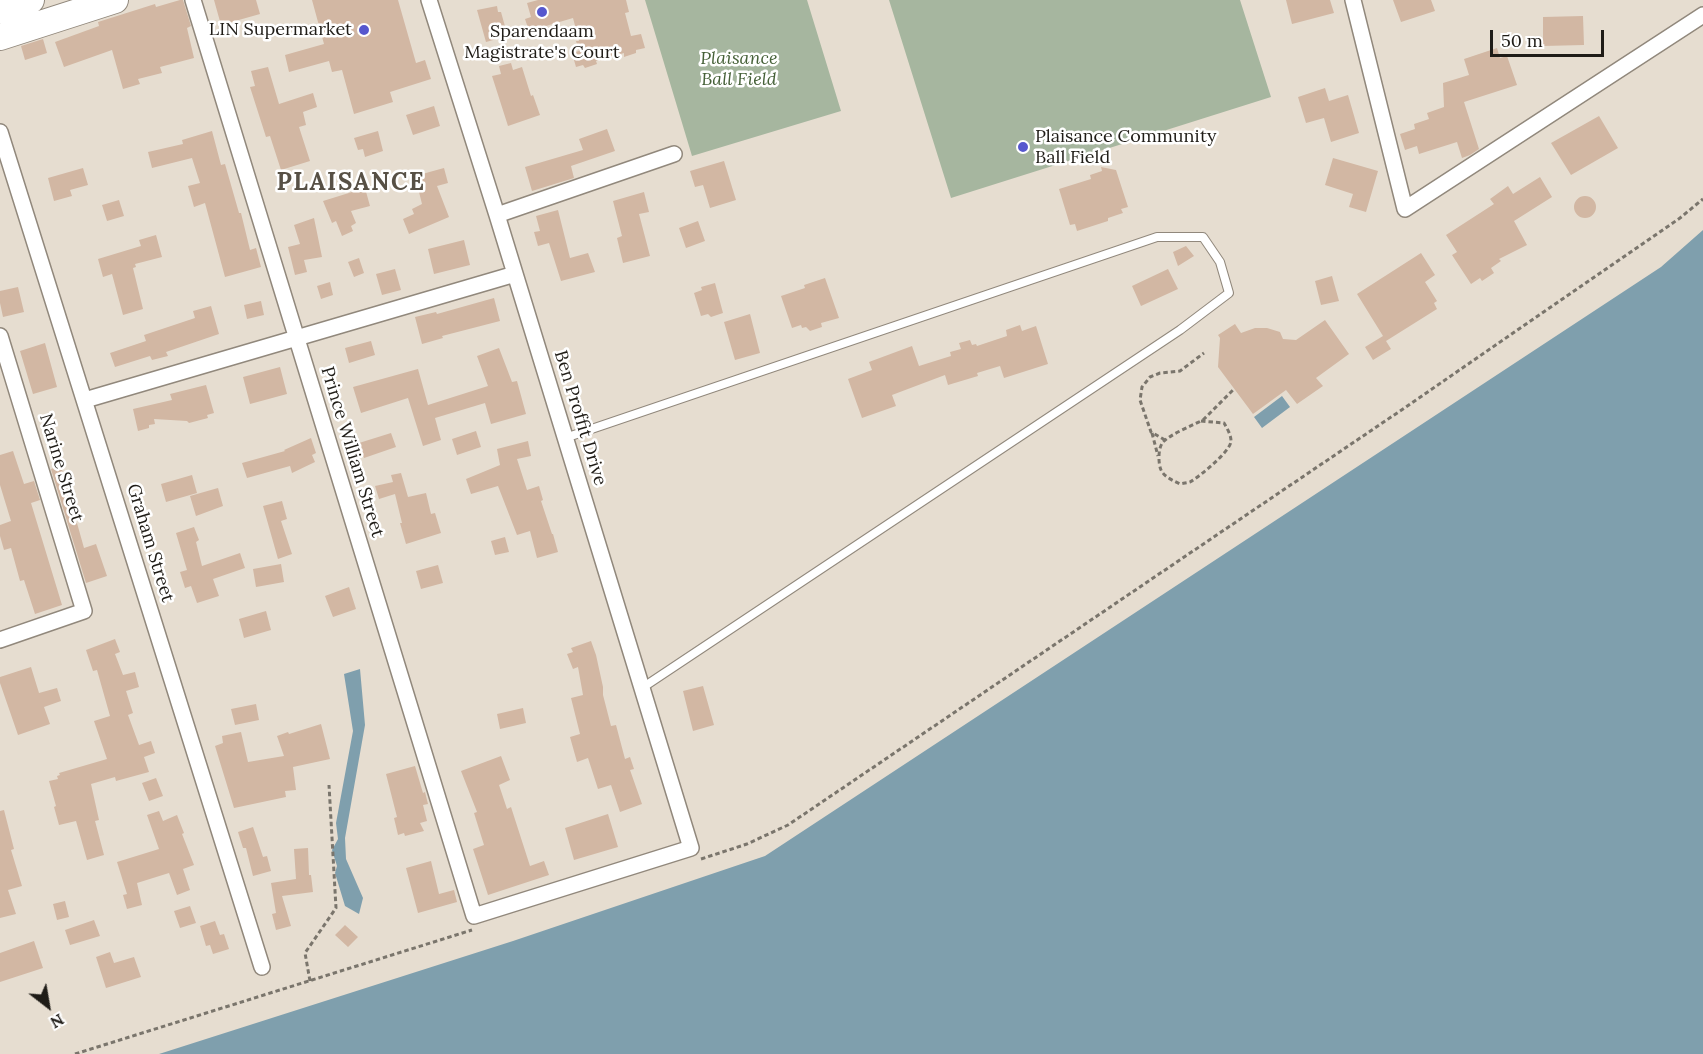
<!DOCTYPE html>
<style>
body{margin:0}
#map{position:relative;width:1703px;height:1054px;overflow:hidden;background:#e6ddd0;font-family:Lora,serif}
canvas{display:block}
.north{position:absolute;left:18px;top:976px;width:60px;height:60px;-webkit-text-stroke:4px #fff;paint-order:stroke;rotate:149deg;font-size:16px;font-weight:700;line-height:24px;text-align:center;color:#1f1c17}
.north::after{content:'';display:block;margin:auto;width:21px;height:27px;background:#1f1c17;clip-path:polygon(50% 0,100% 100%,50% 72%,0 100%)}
.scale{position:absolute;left:1490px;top:30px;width:114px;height:27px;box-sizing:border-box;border:3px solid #1f1c17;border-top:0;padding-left:8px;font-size:18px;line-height:21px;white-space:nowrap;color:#1f1c17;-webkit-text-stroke:4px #fff;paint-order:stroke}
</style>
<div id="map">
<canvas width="1703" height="1054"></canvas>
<div class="north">N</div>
<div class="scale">50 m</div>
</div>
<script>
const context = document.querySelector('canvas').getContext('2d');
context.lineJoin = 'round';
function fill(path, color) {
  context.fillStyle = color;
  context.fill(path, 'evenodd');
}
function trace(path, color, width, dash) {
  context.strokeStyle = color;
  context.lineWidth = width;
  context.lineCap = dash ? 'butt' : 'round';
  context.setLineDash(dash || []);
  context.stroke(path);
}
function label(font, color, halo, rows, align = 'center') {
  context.font = font + ' Lora,serif';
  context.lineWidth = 5;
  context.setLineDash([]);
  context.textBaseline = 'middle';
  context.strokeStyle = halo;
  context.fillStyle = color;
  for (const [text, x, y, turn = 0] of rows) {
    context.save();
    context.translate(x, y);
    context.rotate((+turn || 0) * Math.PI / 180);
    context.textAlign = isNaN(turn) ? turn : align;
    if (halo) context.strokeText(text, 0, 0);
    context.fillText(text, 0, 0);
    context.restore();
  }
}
fill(new Path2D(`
 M645 0H807L841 111 692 156Z
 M889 0H1240L1271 97 951 198Z`), '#a6b69f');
fill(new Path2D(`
 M1703 230V1054H159L513 941 765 856 1661 267Z
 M1282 396 1290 407 1262 428 1254 417Z
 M360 669 365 725 345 838 346 859 363 898 359 914 345 906 335 873 337 866 332 850 338 839 336 823 353 731 344 674Z`), '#7f9fad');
fill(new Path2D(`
 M180 0H183L191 26 187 28 194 58 160 67 162 73 138 79 140 84 123 89 112 50 64 67 55 42 99 26 98 22 155 4 156 7Z
 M214 0H256L260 14 221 25Z
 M312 0H398L416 63 425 60 431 79 390 92 393 102 354 114 342 70 332 72 329 61 289 72 285 55 324 44Z
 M538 0H626L629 12 625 13 631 36 641 34 645 48 636 50V53L624 57V53L596 61 597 64 585 68 583 65 576 67 572 53 579 51 576 41H579L573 18 529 31 525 19 531 17 527 3Z
 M1286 0H1330L1334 13 1292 24Z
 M1393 0H1431L1435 11 1401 22Z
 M497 6 498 12H501L506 30 503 31 504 37 486 42 477 10Z
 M1583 16 1584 45 1543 46V17Z
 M43 39 47 53 25 60 21 46Z
 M1497 48 1500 58 1507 56 1517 85 1464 102 1479 149 1470 155 1462 158 1457 142 1419 154 1417 146 1405 150 1400 134 1415 129 1414 124 1429 119 1427 113 1444 107 1443 83 1469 75 1464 59Z
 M511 63 513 70 522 67 531 96 533 95 540 115 508 126 492 76 501 74 499 66Z
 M268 67 279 104 313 93 317 107 303 112 306 125 299 127 310 161 281 170 270 136 266 137 250 87 255 86 251 71Z
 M1325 88 1329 101 1348 95 1359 133 1331 142 1324 118 1306 123 1298 97Z
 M434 106 440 126 413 135 406 115Z
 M1599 116 1618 148 1571 175 1551 143Z
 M607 129 615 151 571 166 574 178 532 191 525 167 583 150 579 139Z
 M212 131 221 165 225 164 239 213H241L250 250 256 248 261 267 225 277 205 203 194 207 188 186 200 183 192 158 152 168 148 152 183 144 182 140Z
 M378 131 383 151 365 157 363 149 358 150 354 138Z
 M1333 158 1378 171 1366 212 1349 207 1353 194 1325 185Z
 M724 161 736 200 710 208 703 185 695 187 690 171Z
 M1101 167 1116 170 1128 207 1121 209 1123 213 1108 218V221L1077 231 1075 224 1070 225 1059 189 1091 179 1090 175 1102 171Z
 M83 168 88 185 70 190 72 196 54 201 48 178Z
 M444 168 448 183 437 186 449 217 409 234 403 219 414 214 412 209 422 204 415 176Z
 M1540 177 1552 197 1514 221 1527 245 1499 259 1501 261 1491 268 1494 273 1482 281 1480 278 1471 284 1452 255 1457 252 1446 235 1494 204 1490 199 1508 186 1513 194Z
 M365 188 370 206 351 211 356 223 351 226 353 231 342 236 336 221 332 223 323 201Z
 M644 192 649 212 639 214 650 256 623 263 617 238 622 236 613 201Z
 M1574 207a11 11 0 1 1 22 0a11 11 0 1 1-22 0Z
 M119 200 124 216 107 221 102 205Z
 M558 210 570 258 588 253 595 272 561 281 549 243 538 246 534 232 540 231 536 216Z
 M314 218 322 257 304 260 307 272 295 275 288 247 300 244 294 225Z
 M698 221 705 241 686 248 679 228Z
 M156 235 162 257 135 264 136 267 133 268 143 309 123 315 112 274 103 277 98 259 141 246 139 240Z
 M464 240 470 265 434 274 428 249Z
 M1186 246 1194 256 1178 266 1173 252Z
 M1421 253 1435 275 1425 282 1437 301 1434 303 1437 309 1386 341 1391 349 1373 360 1365 347 1383 336 1357 294Z
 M359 258 364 273 354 277 348 262Z
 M395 269 401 290 382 295 376 274Z
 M1168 269 1178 289 1141 306 1132 286Z
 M1332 276 1339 301 1321 305 1315 281Z
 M825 278 839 318 821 323 822 327 810 331 806 327 802 328 801 325 792 328 781 296 805 288 804 285Z
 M330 282 333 295 321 299 317 286Z
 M715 283 723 313 711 317 708 314 701 316 694 293 702 290 701 287Z
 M18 287 24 312 3 317 0 303V291Z
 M494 298 500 321 442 336 443 338 422 344 415 317 436 312 437 314Z
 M261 301 264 315 247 319 244 305Z
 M211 306 219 334 166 352 168 356 152 360 150 356 115 367 110 353 146 341 144 335 195 318 193 311Z
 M750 314 760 353 735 360 724 322Z
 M1325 320 1349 354 1316 378 1323 386 1297 404 1286 390 1253 414 1218 367 1220 338 1218 335 1235 324 1241 333 1255 328H1267L1280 332 1283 339 1296 340Z
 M1020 325 1022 331 1036 326 1048 364 1004 378 1000 366 977 373 978 376 948 385 945 375 892 395 896 406 862 418 848 379 872 370 869 362 912 346 919 366 951 356 950 352 961 349 959 343 970 340 972 345 976 344 977 346 1007 336 1006 330Z
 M371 341 375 355 349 363 345 348Z
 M45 343 57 387 33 394 20 351Z
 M499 348 512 382 517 381 526 414 491 424 485 403 435 418 441 440 423 446 408 398 361 413 353 387 418 369 428 405 488 386 477 356Z
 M280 367 287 394 250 404 243 377Z
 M206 385 214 413 207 415 208 418 189 423 187 421 154 419 155 424 149 425V428L138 431 133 409 172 400 170 394Z
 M476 431 481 447 457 455 452 439Z
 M391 433 396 447 364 458 359 443Z
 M311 438 316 453 312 455 315 462 292 473 290 466 247 478 242 463 285 451 284 450Z
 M528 441 531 456 517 459 527 490 539 486 543 500 541 501 552 534H553L558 552 537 558 530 531 517 535 498 486 471 494 466 479 500 465 497 449Z
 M13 451 24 484 34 481 40 500 31 503 62 605 35 614 24 580 20 581 11 548 4 550 0 536V525L11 521 0 485V455Z
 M61 466 84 548 96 544 107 576 86 583 51 469Z
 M401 473 408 497 426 493 431 514 435 513 441 533 406 544 400 523H402L395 494 379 499 375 486 393 482 391 475Z
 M192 475 197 493 166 502 161 484Z
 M218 488 223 506 196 516 190 496Z
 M282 501 287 519 281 521 292 554 278 559 263 506Z
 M194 527 199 540 196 542 202 566 240 553 245 568 213 579 219 596 197 603 191 586 185 588 180 572 187 570 176 533Z
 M505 537 509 552 495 555 491 541Z
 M281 564 284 582 256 587 253 569Z
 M438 565 443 583 421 589 416 571Z
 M349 587 356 609 333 617 325 596Z
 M266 611 271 630 244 638 239 619Z
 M115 639 120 652 115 654 123 675 135 672 139 687 126 691 133 713 128 715 139 745 151 741 155 753 144 757 149 772 116 781 115 777 91 784 99 820 95 821 104 855 87 860 76 821 59 825 54 807 56 806 49 781 58 779 57 776 60 775 59 773 107 759 94 721 110 716 97 670 93 671 86 650Z
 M591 641 596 655 603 687V695L611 726 616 725 625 759 630 757 634 769 630 770 642 804 620 812 611 785 598 789 588 758 577 762 570 737 580 734 571 698 583 695 578 667 573 669 567 654 573 652 571 648Z
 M31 667 39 693 57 688 61 701 44 707 50 724 18 735 0 683V677Z
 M703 686 714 725 693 731 683 691Z
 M256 704 259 720 235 725 231 709Z
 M523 708 526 723 500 729 497 714Z
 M321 724 330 759 293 767 296 790 285 791 286 797 234 808 215 746 223 743 222 736 241 732 248 762 284 756 277 736 288 732 289 734Z
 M501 756 510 780 499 785 507 809 511 807 530 866 544 861 549 875 488 895 473 849 484 845 474 813 477 812 461 771Z
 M415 766 423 793 425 792 428 804 423 805 427 821 420 823 424 831 405 836 404 833 398 835 394 818 397 817 386 774Z
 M156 778 163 796 149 801 142 783Z
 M4 810 14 849 11 850 22 886 8 890 16 914 0 918V811Z
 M159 811 163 821 177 815 184 833 182 834 194 865 183 869 190 890 177 895 169 873 137 883 142 905 127 909 123 895 127 894 117 862 159 849 147 815Z
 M608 814 618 847 574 860 565 828Z
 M253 827 263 857 267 856 271 871 253 876 246 848H243L238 832Z
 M308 848 309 875H311L313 892 282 896 291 926 276 930 272 914 276 913 271 883 296 879 294 849Z
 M431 861 439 894 454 890 457 902 418 913 406 868Z
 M65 901 69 917 57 920 53 904Z
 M190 906 196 923 180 928 174 911Z
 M94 920 100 936 70 945 65 930Z
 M215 921 220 935 224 934 229 949 213 954 210 945 206 946 200 926Z
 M345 925 358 937 348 947 335 935Z
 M34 941 43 968 0 982V953Z
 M110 952 114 963 134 957 141 977 106 988 96 957Z`), '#d2b7a3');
const lane = new Path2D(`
 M565 438 1157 237H1203L1220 262 1229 293 1180 330 642 688`);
const street = new Path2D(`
 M193 0 474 916 691 848 497 215 429 0
 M1353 0 1405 209 1703 15
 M0 132 262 967
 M497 215 674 154
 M0 336 84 611 0 640
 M85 400 515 274`);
const primary = new Path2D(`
 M0 10 31 0
 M0 37 115 0`);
trace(lane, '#91887c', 10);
trace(street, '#91887c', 18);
trace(primary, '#91887c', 28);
trace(new Path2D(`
 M1203 420 1234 389
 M1201 421 1224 423C1227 428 1231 435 1231 441 1231 451 1199 477 1190 482 1187 483 1184 483 1180 484 1174 481 1164 477 1161 470 1158 463 1158 448 1163 442 1171 434 1191 426 1201 421Z
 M1152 433 1158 456
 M1165 440 1151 432 1140 400 1142 387 1150 377 1160 373 1180 371 1204 353
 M701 859 747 844 788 825 1400 411 1680 218 1703 199
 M310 981 305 953 336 908 329 785
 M75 1054 472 930`), '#7a756c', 3, [4.5, 3]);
trace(lane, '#fff', 8);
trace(street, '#fff', 15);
trace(primary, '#fff', 26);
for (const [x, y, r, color] of [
 [542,12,6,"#5657ce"],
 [364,30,6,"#5657ce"],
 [1023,147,6,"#5657ce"]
]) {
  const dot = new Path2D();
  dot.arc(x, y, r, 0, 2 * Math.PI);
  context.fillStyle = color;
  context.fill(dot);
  trace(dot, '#fff', 2);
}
label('18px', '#1f1c17', '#fff', [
 ["LIN Supermarket",352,30],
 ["Sparendaam",542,32,"center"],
 ["Magistrate's Court",542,53,"center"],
 ["Plaisance Community",1035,137,"left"],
 ["Ball Field",1035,158,"left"]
], 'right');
label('italic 18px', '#456037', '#fff', [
 ["Plaisance",739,59],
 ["Ball Field",739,80]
]);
label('18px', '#1f1c17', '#fff', [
 ["Ben Proffit Drive",580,418,73],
 ["Prince William Street",352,452,73],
 ["Narine Street",61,468,73],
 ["Graham Street",150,543,73]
]);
context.letterSpacing = '1.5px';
label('bold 24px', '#575045', '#fff', [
 ["PLAISANCE",351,183]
]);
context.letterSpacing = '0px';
</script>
